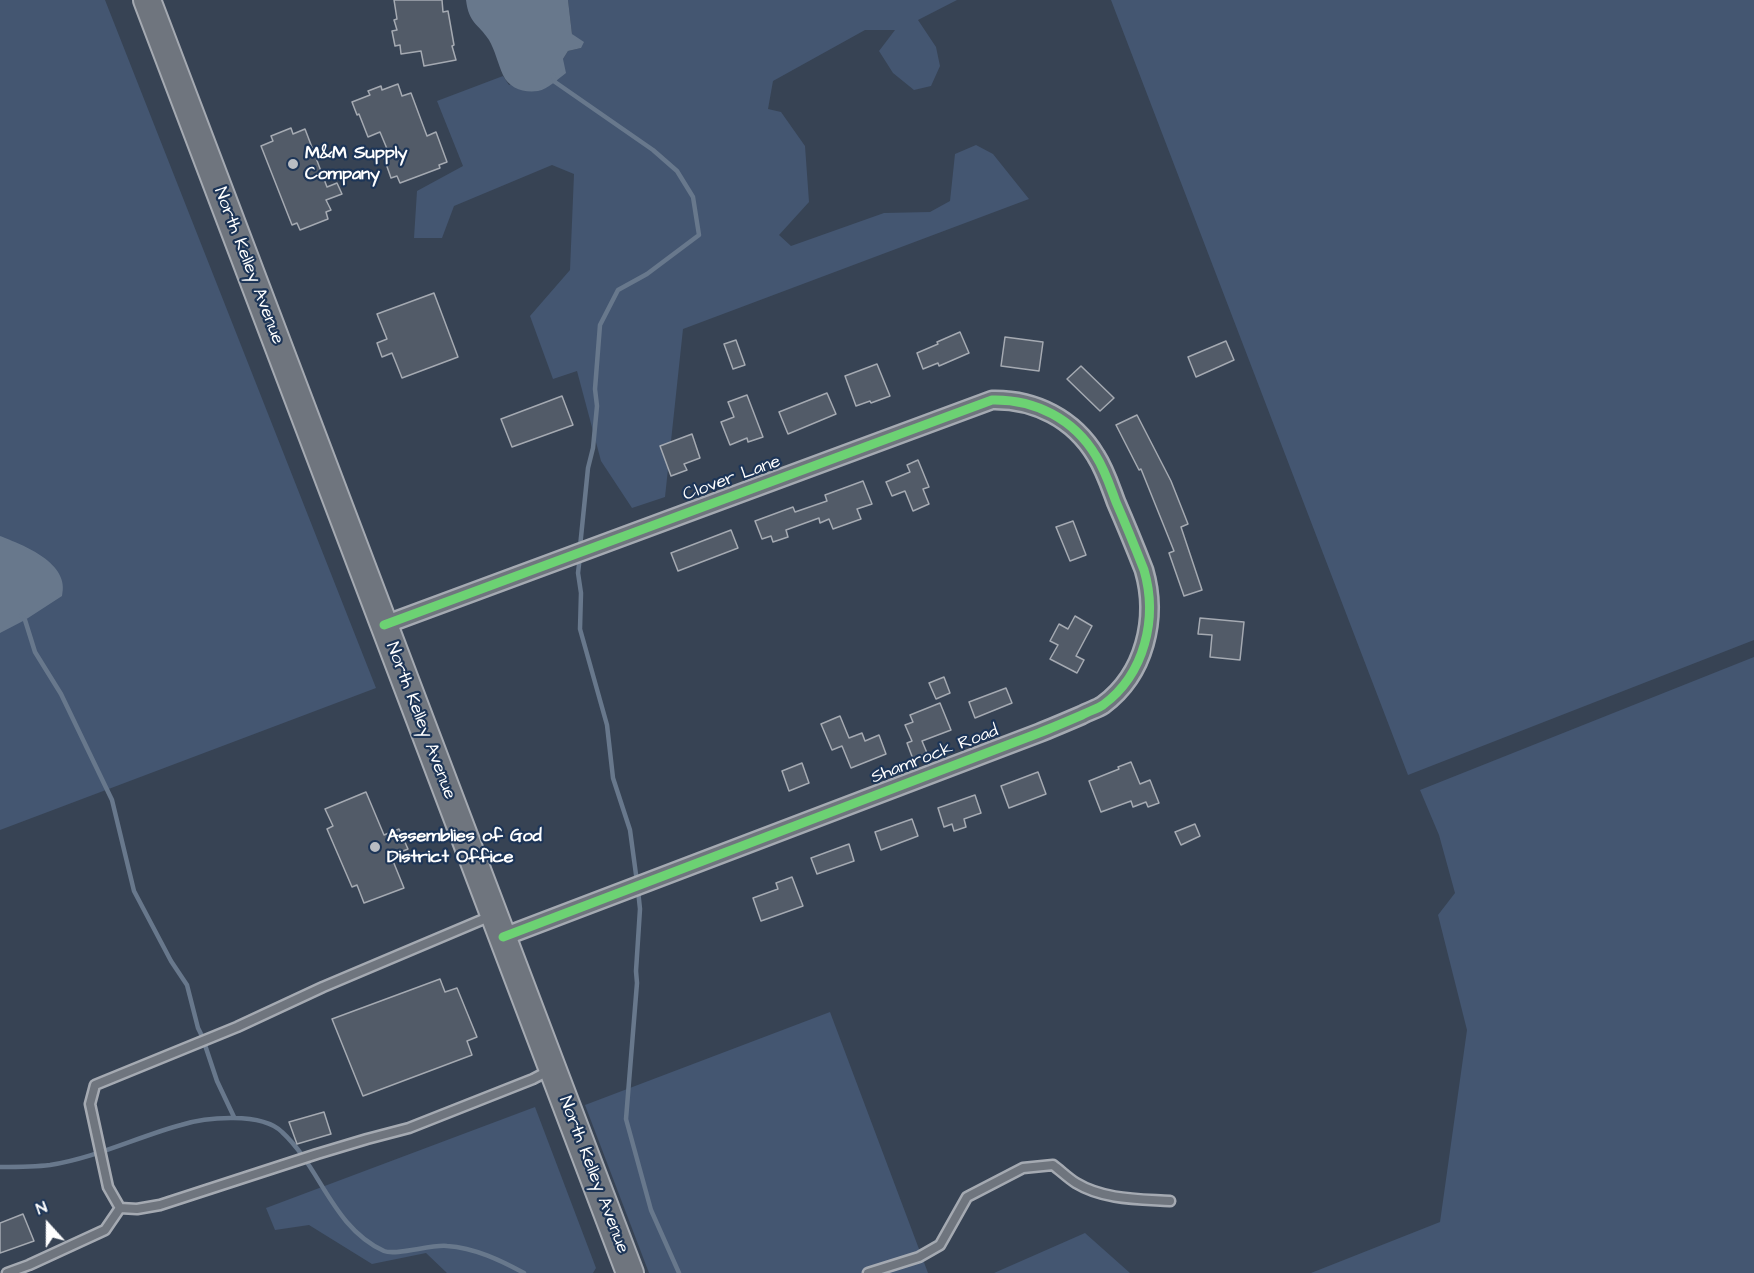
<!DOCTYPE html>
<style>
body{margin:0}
#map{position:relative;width:1754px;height:1273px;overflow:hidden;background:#374354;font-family:"Architects Daughter",sans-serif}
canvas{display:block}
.north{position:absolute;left:18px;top:1195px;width:60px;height:60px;-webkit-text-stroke:4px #1d3557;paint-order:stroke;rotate:339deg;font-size:16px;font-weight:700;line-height:24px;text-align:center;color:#fff}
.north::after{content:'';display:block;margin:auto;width:21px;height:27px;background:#fff;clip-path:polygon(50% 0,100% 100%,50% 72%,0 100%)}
</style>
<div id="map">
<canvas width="1754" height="1273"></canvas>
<div class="north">N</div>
</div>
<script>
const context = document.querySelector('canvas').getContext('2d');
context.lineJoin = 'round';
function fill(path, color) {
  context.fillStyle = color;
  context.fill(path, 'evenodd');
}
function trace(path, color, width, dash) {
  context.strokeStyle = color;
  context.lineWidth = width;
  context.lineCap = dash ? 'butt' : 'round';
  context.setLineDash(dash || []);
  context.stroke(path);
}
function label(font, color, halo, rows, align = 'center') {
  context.font = font + ' "Architects Daughter",sans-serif';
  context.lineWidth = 4.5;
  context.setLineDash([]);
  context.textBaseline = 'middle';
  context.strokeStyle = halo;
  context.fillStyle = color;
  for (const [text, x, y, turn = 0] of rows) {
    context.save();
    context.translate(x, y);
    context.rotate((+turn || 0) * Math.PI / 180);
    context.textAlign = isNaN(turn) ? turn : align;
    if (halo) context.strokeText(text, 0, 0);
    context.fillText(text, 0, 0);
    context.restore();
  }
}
fill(new Path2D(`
 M0 0H105L376 688 0 830Z
 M568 0H957L918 20 936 47 940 66 931 86 914 90 893 73 879 51 895 30H865L773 81 768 109 781 112 805 146 809 202 779 235 791 246 884 213 930 212 950 201 955 154 976 145 993 154 1029 199 683 329 665 497 632 508 601 461 577 371 553 379 530 316 570 270 574 174 552 165 454 206 442 238H414L417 191 463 166 437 101 503 76 509 85 563 59 568 51 581 48 572 34Z
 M1111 0H1754V640L1408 775Z
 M1754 657V1273H1311L1440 1222 1467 1030 1438 915 1455 893 1439 835 1420 790Z
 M830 1012 928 1273H649L585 1105Z
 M535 1107 596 1268 593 1273H447L426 1253 372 1264 309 1225 275 1230 266 1208Z
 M1085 1233 1130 1273H994Z`), '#445671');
fill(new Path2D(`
 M466 0H568L572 34 584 42 581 48 568 51 563 59 566 73C558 79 548 89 538 91 523 93 509 88 503 75 498 64 495 50 489 40 478 23 469 24 466 0Z
 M0 536C23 545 71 563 62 596L25 620 0 633Z`), '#68788c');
trace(new Path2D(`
 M553 76 555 82 653 150 677 171 693 197 699 235 647 274 618 290 600 325 595 389 597 406 593 448 588 468 580 547
 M580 556 578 573 581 593 580 629 607 725 613 778 630 830 637 882
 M21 616 25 620 35 652 61 694 112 800 134 891 171 961 187 985 198 1028 202 1036 217 1081 234 1117
 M638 890 640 909 636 971 637 983 626 1119 651 1210 679 1273
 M0 1167C16 1167 34 1167 50 1165 95 1158 137 1137 181 1125 206 1117 262 1112 282 1132 321 1168 332 1227 384 1251 396 1256 432 1244 447 1246 475 1248 500 1260 524 1273`), '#68788c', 4.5);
const building = new Path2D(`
 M394 0H442L443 12 448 11 454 45 452 46 456 60 424 66 421 51 401 54 400 45 395 46 392 31 397 30 394 20 397 19Z
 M398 84 402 96 411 93 427 136 436 132 447 162 439 165 440 168 400 183 397 176 391 178 384 158 390 156 380 132 368 137 359 114 357 115 352 102 370 95 368 91 381 86 382 90Z
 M291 128 293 134 305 129 327 187 337 183 342 194 326 200 331 210 326 212 328 219 300 230 297 223 292 225 261 146 273 141 271 136Z
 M434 293 458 357 402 378 392 353 382 357 377 343 387 339 377 314Z
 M960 332 969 353 939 366 938 363 923 369 917 353 938 344 937 342Z
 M1005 337 1043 342 1039 371 1001 366Z
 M736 340 745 365 733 369 724 344Z
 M1226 341 1234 360 1196 377 1188 357Z
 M877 364 890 396 871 403 870 401 856 406 845 376Z
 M1081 366 1114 398 1100 411 1067 379Z
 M827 393 836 414 788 434 779 412Z
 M747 395 763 437 748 442 747 438 730 445 721 422 734 417 728 402Z
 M562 396 573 425 512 447 501 419Z
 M1137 415 1171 481 1188 524 1181 527 1202 590 1184 596 1169 553 1174 551 1141 469 1139 470 1116 425Z
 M692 434 700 458 684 464 687 470 671 476 660 446Z
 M918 460 929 487 923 489 929 504 913 511 905 491 892 496 886 482 910 472 907 465Z
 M863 481 872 504 857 509 861 519 833 529 829 519 820 523 819 518 786 530 788 537 773 542 771 536 762 539 755 521 793 507 795 512 827 501 825 495Z
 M1073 521 1086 555 1070 561 1056 527Z
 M731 530 738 548 678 571 671 553Z
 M1075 616 1092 626 1076 656 1084 660 1077 673 1050 659 1058 645 1050 641 1059 624 1068 629Z
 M1200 618 1244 622 1240 660 1210 657 1212 635 1198 634Z
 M944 677 950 693 936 699 929 683Z
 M1006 688 1012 703 975 718 969 702Z
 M940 703 951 730 922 741 927 753 913 759 907 743 912 741 905 725 913 722 910 715Z
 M840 716 849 738 862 733 865 741 879 735 886 754 851 768 842 746 832 750 821 724Z
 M1131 762 1140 784 1150 780 1159 803 1148 807 1146 802 1133 807 1131 801 1101 812 1089 781 1119 769 1118 767Z
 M802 763 809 783 789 791 782 771Z
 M1038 772 1046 794 1009 808 1001 786Z
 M366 792 384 835 399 829 408 849 391 856 404 888 364 903 357 885 352 887 327 829 333 826 325 809Z
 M975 795 981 813 964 819 966 827 954 831 952 824 944 827 938 808Z
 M912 819 918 836 881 850 875 832Z
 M1195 824 1200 836 1181 845 1175 832Z
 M849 844 854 861 817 874 811 858Z
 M792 877 803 906 761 921 753 898 778 889 776 883Z
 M440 979 445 992 457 988 477 1037 467 1041 472 1055 363 1096 332 1019Z
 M324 1112 331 1134 297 1144 289 1122Z
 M23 1214 34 1241 0 1253V1223Z`);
fill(building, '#525b68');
trace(building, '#a5aab2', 1.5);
const lane = new Path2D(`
 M491 916 323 987 237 1027 95 1085 90 1104 108 1187 120 1208 137 1209 160 1205 317 1154 367 1139 409 1128 533 1079 550 1070
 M7 1273 29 1265 105 1230 120 1208
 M868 1273 919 1257 940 1245 967 1197 1023 1168 1053 1165C1061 1171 1068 1178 1076 1183 1104 1200 1139 1199 1170 1201`);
const street = new Path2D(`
 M384 625 992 400C1035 399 1074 419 1096 456 1105 470 1110 486 1116 502 1126 525 1135 547 1144 570 1158 618 1145 674 1103 705 1097 709 1089 711 1082 715 1068 721 1054 727 1039 733L503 937`);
const primary = new Path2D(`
 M147 0 630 1273`);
trace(lane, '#a5aab2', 13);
trace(street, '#a5aab2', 21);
trace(primary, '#a5aab2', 30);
trace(lane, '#6f757e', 8);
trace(street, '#6f757e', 16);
trace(primary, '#6f757e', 26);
trace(new Path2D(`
 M384 625 992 400C1035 399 1074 419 1096 456 1105 470 1110 486 1116 502 1126 525 1135 547 1144 570 1158 618 1145 674 1103 705 1097 709 1089 711 1082 715 1068 721 1054 727 1039 733L503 937`), '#6cd273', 9);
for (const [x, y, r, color] of [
 [293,164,6,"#b9bdc3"],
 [375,847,6,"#b9bdc3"]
]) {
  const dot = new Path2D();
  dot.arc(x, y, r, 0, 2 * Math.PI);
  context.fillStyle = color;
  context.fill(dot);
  trace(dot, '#1d3557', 2);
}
label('bold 18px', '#fff', '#1d3557', [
 ["M&M Supply",305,154],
 ["Company",305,175],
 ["Assemblies of God",387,837],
 ["District Office",387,858]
], 'left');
label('18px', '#fff', '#1d3557', [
 ["North Kelley Avenue",248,266,69],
 ["Clover Lane",732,479,-20],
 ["North Kelley Avenue",420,721,69],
 ["Shamrock Road",935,755,-21],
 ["North Kelley Avenue",593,1175,69]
]);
</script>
